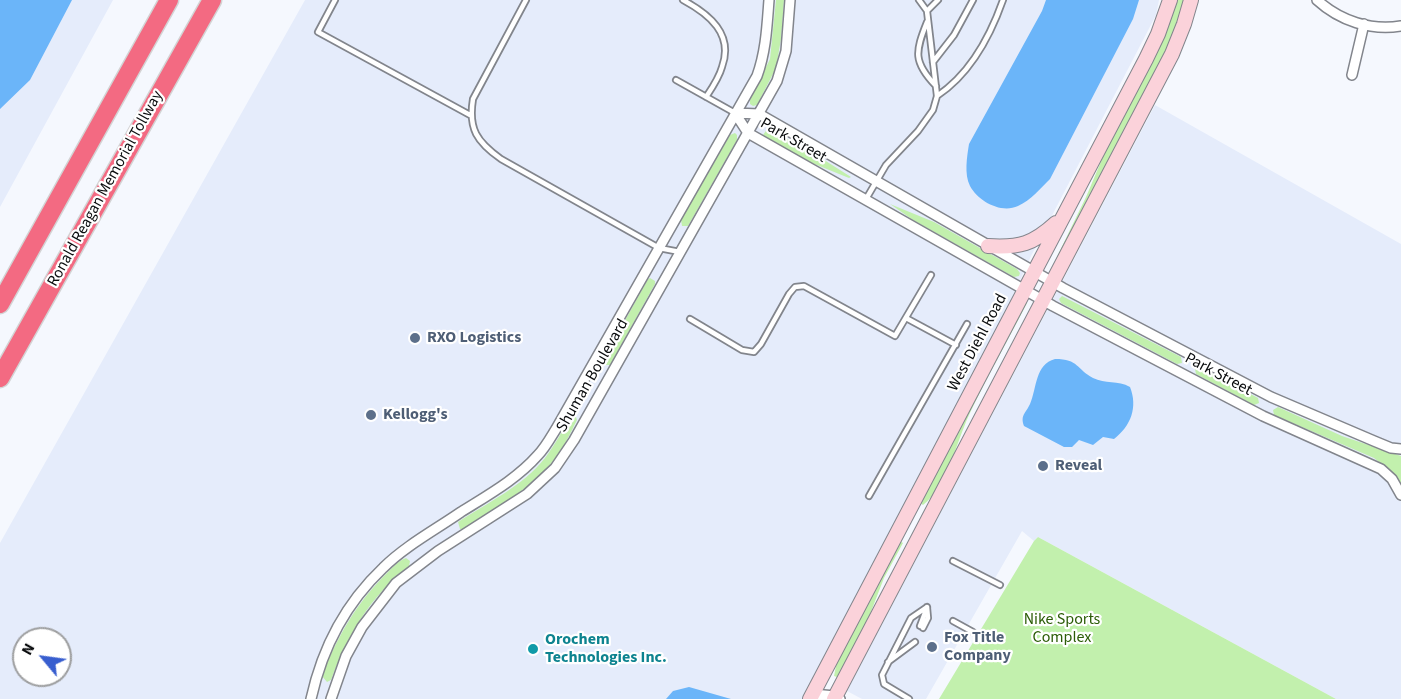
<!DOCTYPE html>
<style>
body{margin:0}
#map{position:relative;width:1401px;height:699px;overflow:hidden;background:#f5f8fe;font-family:"Source Sans 3",sans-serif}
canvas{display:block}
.north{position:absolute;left:12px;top:627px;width:60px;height:60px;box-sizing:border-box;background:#fff;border:2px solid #9d9e9f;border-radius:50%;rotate:299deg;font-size:16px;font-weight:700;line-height:24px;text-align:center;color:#0a0c0e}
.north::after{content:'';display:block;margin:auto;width:21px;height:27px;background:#385ecf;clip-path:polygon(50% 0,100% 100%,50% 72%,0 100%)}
</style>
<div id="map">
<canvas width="1401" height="699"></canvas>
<div class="north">N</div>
</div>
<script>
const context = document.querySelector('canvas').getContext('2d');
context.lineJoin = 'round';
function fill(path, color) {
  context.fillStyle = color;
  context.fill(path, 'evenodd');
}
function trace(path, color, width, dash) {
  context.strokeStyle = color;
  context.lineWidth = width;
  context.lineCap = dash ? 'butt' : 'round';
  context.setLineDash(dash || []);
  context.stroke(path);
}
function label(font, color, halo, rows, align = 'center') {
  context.font = font + ' "Source Sans 3",sans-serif';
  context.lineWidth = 4.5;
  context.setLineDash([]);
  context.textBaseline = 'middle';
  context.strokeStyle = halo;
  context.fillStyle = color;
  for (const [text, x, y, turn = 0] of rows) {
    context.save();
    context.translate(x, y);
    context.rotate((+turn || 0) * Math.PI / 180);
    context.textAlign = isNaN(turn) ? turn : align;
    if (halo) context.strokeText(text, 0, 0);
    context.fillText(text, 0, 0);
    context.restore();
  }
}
fill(new Path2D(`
 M0 0H113L0 207Z
 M305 0H1159L1156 15 1031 256 1002 320 803 699H0V543ZM24 639H60V675H24Z
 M1155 105 1401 244V699H1336L1038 537 1034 541 1022 531 926 699H862L847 691Z`), '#e5ecfb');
fill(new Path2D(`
 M776 0H784L781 39 776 68 757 105 753 106 750 104V100L770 59Z
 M1176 0H1184L1169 45 1052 267 1086 197 1111 138Z
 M768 128 821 158 851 177 849 178 807 161 763 135Z
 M735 133 737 135V140L688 226H682L681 220 730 135Z
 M890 204 934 222 1017 269 1020 273 1019 276 1014 277 913 220Z
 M650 278 655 281V284L610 365H604L603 360 648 279Z
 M1062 296 1181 357 1182 363 1177 364 1061 303 1059 299Z
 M1025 302 1027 303C1008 340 987 377 969 415 957 441 946 488 923 505L920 503Z
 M1197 367H1200L1258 398 1259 403 1254 405 1196 374 1195 369Z
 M1278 407 1342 436 1401 456V487L1394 474 1374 458 1274 415 1273 410Z
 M573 416 576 417 577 420C570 434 563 449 553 461 530 490 494 509 463 529H460L458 522C487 503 523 486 545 458 555 445 562 431 570 417Z
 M1038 537 1336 699H939L1034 541Z
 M900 541 903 543 884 578 867 622 837 677 834 676 837 661Z
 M406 558 410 561 409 566C369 598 349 633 331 680L327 682 322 676C337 637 357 602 387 573 393 567 398 561 406 558Z`), '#c2f0ad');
fill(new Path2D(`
 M0 0H72L30 80 0 109Z
 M1046 0H1139L1133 19 1050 179C1040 189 1031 200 1018 206 1001 214 978 201 970 186 964 174 967 157 969 144L1042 11Z
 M1055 359C1079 359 1076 369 1093 378 1105 384 1118 380 1130 387 1138 407 1131 426 1114 439L1103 437 1093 445 1079 440 1072 447H1064L1024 426C1020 415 1026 413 1030 404 1037 388 1035 364 1055 359Z
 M689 687 731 699H666L673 691Z`), '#6bb5f9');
const lane = new Path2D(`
 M335 0 318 32 470 115
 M526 0 473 99C468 129 477 142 501 159L659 248 680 252
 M683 0C709 14 734 34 722 67 719 78 712 88 706 97
 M927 11 938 0
 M927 22C915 52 913 62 936 86
 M933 62 954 35 973 0
 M676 80 735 113
 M937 96C970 74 990 37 1003 0
 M866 199 886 165 918 131 933 110 937 96 927 11 919 0
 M906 318 956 345
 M690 319 742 350 754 352 761 344 789 294 795 287 804 286 895 336 931 275
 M869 496 967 324
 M953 561 1000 585
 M953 621 973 632
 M920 626 926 610
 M923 628 928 618 927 607
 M888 662 915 642
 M909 699 884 684 882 675 911 618 927 607`);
const street = new Path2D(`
 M1317 0C1340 21 1371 31 1401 26
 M1352 75 1364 24
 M735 113 748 133 1053 306 1263 416 1381 469 1392 479 1401 495
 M735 113 759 114 1063 288 1271 397 1374 441 1391 448 1401 449
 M813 694 835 696 840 699
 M311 699C322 649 345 604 383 568 405 546 435 530 461 512 488 495 517 479 538 455 545 448 551 437 556 429L757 76C766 51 767 26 769 0
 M331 699 346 656 362 627 396 583 438 551 527 494 555 468 574 440 777 81 786 51 790 0`);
const secondary = new Path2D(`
 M988 246C1020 248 1033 244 1056 223
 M810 699 1146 59 1158 34 1170 0
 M834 699 1172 54 1184 24 1191 0`);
const highway = new Path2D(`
 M0 304 169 0
 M0 378 212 0`);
trace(lane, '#82858c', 8);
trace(street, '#82858c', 12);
trace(secondary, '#82858c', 16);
trace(highway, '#d3d3d4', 21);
trace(lane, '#fff', 4.5);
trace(street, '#fff', 9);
trace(secondary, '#fbd2da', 14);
trace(highway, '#f36a82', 18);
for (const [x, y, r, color] of [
 [415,338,6,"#5c6f8a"],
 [371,415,6,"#5c6f8a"],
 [1043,466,6,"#5c6f8a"],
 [932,647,6,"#5c6f8a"],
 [533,649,6,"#0f9aa8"]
]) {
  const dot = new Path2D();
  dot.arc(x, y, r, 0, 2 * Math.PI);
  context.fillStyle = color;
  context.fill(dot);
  trace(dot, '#fff', 2);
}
label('16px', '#0a0c0e', '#fff', [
 ["Park Street",793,141,30],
 ["Ronald Reagan Memorial Tollway",106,189,-61],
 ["West Diehl Road",978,343,-62],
 ["Park Street",1218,375,28],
 ["Shuman Boulevard",593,376,-60]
]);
label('bold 16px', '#4e5e75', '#fff', [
 ["RXO Logistics",427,338],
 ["Kellogg's",383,415],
 ["Reveal",1055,466],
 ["Fox Title",944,638],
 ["Company",944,656]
], 'left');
label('16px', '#2b5c06', '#fff', [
 ["Nike Sports",1062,620],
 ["Complex",1062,638]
]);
label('bold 16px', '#0d838f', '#fff', [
 ["Orochem",545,640],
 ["Technologies Inc.",545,658]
], 'left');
</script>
